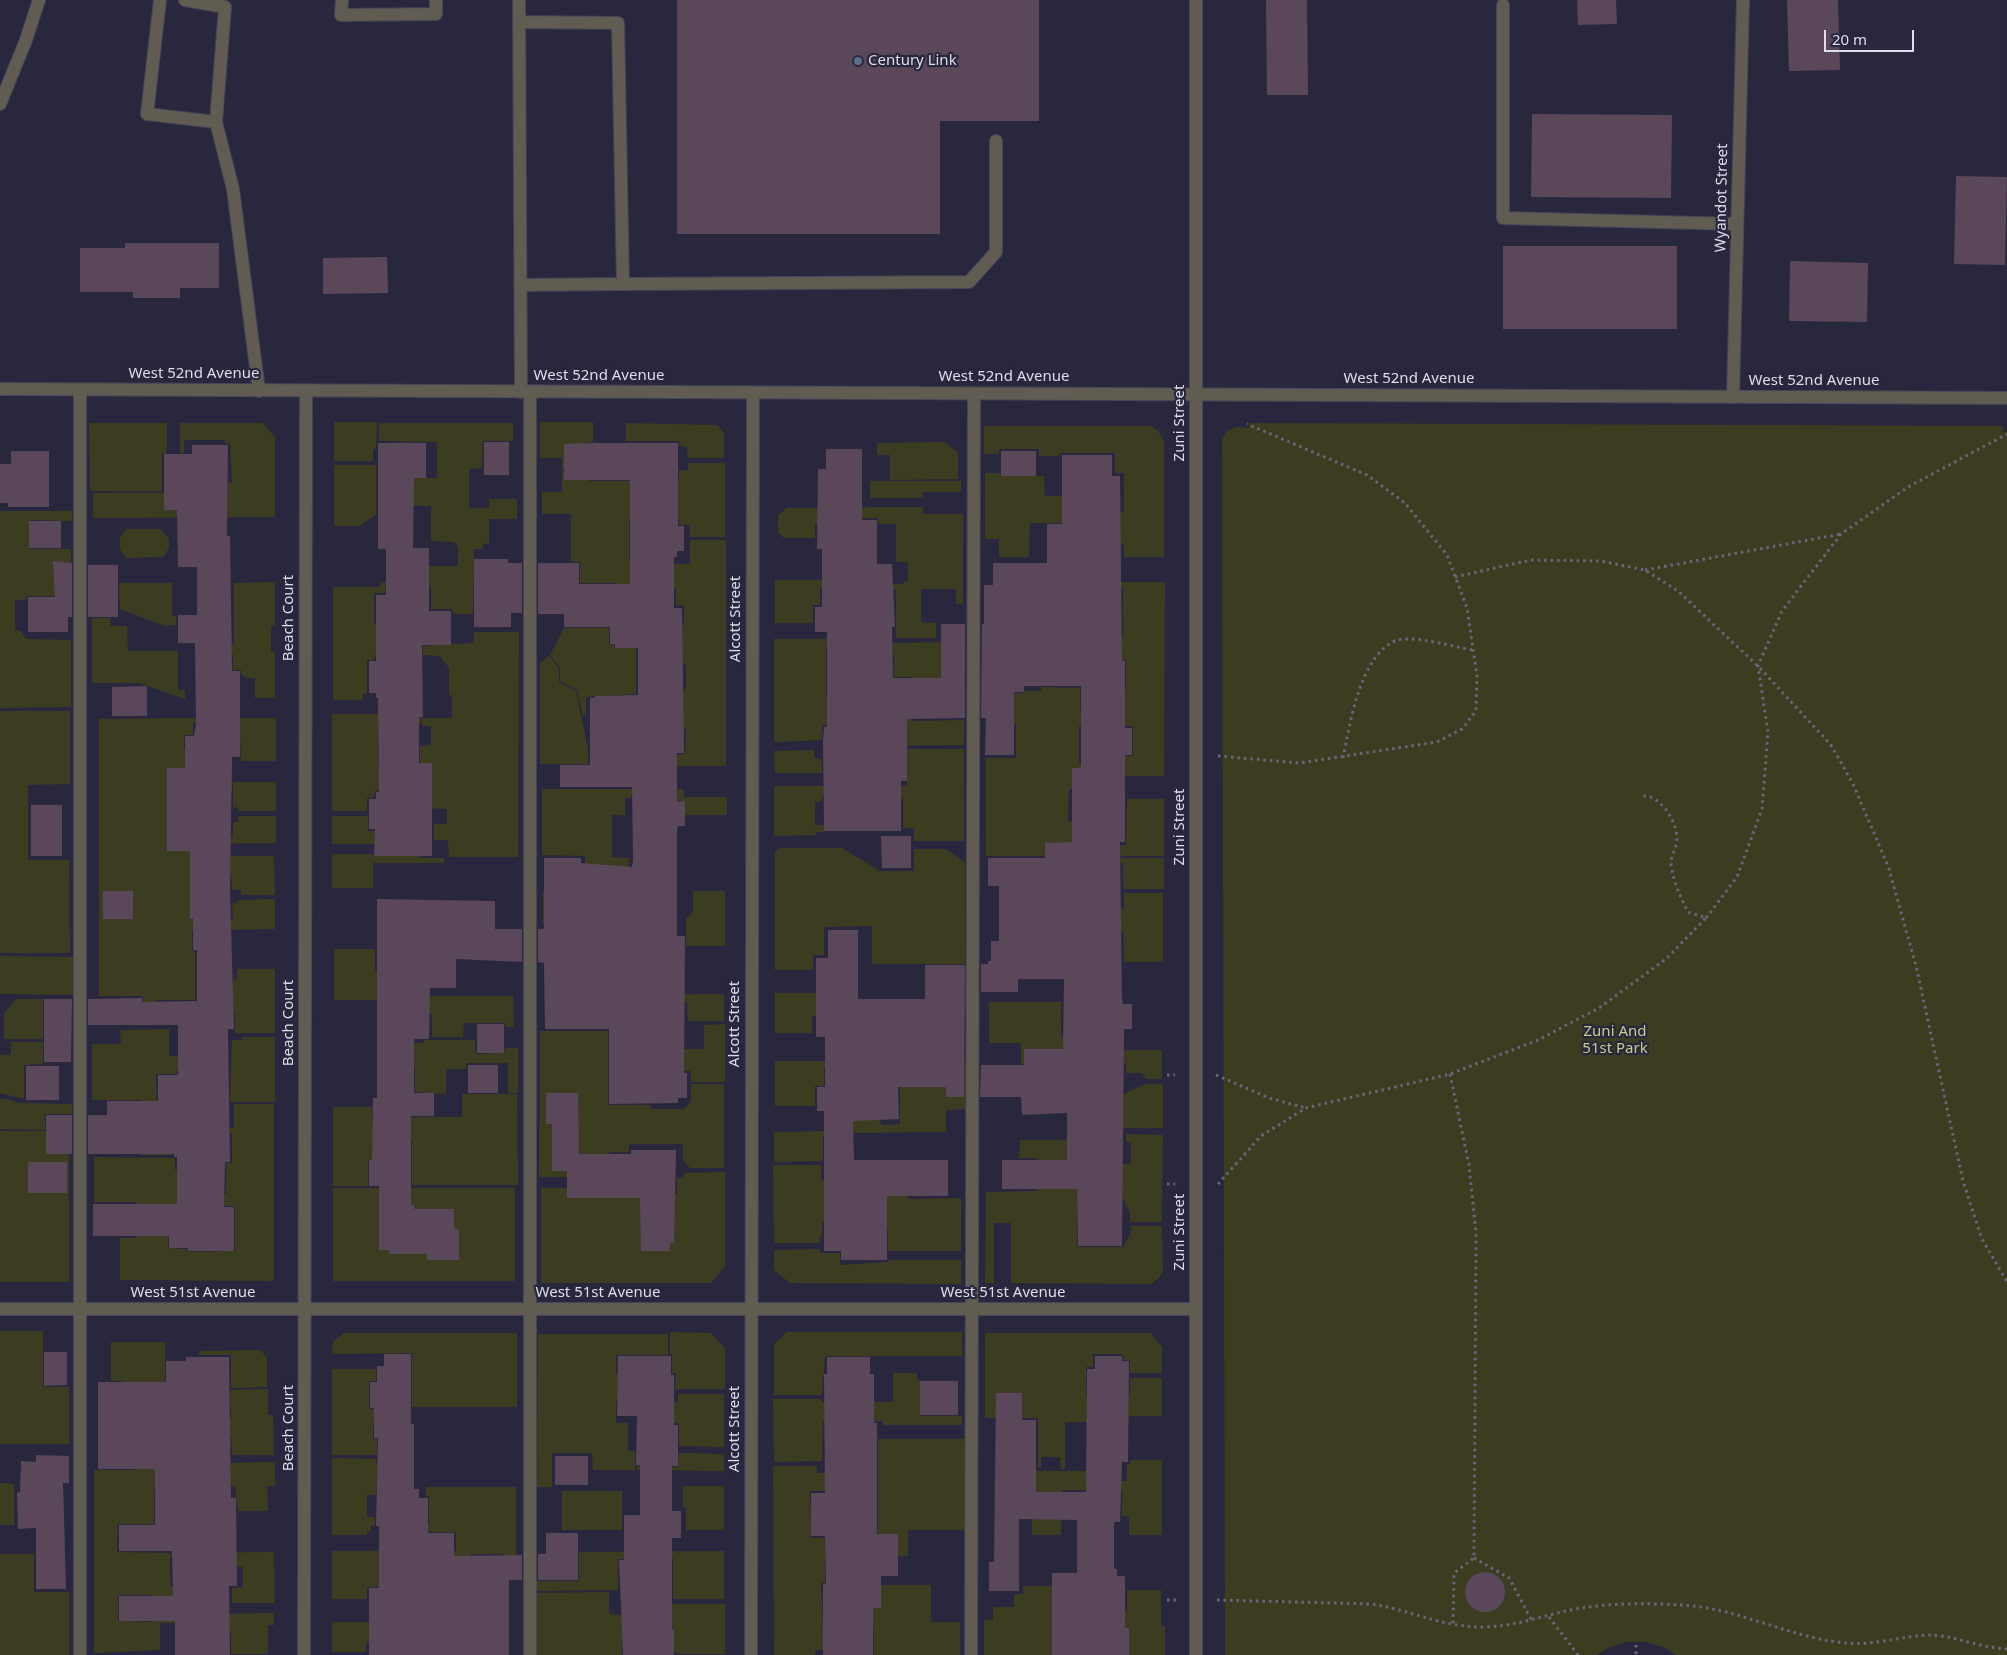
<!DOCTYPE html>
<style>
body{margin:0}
#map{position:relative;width:2007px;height:1655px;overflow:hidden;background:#29273d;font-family:"Noto Sans",sans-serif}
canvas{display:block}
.scale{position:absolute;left:1824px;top:30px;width:90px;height:22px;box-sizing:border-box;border:2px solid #ddddec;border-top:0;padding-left:6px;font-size:15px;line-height:18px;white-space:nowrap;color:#ddddec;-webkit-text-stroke:4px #29273d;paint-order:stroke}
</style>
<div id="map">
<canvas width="2007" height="1655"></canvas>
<div class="scale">20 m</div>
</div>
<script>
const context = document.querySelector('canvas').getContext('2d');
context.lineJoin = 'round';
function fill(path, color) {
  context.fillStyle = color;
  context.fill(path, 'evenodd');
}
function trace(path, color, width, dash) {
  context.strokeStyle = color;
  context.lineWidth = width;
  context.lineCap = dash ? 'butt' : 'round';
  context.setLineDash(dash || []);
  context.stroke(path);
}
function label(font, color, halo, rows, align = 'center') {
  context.font = font + ' "Noto Sans",sans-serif';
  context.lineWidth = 4.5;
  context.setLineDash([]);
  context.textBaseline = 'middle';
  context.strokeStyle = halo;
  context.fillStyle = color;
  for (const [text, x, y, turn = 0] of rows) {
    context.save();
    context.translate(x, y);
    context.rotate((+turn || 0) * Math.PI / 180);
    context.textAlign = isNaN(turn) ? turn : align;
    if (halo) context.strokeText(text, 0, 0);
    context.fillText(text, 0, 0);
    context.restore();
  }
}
fill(new Path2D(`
 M334 422H377L376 449H373V461H334Z
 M540 422H593V442H588V470H562V458H540Z
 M89 423H167V453L162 454V491H90Z
 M180 423H263L275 437V517L93 518V493L228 492V483L232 482 230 443H225V440H184V453H180Z
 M379 423H513V441H483L482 468 469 469V508H489V499H517V519H489V543L483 544V549H474L473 614H453L452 609H431V586H385V593H374V624H384L401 646 422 647V655H375L374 660H367V693L363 694V700H333V587H380L381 582H428V566H458V547L454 542 431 541V506H378V478H437V442L379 441Z
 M626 423 717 425 724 433V458H688L687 447 679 446V441H626Z
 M1249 423 2003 426V432H2007V1655H1676C1652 1637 1620 1637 1597 1655H1225L1222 440 1227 431 1236 427 1249 428Z
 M984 426H1151L1158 431 1164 441V557H1124V544L1113 543V512H1124V473H1115V453H1059V456H1039V449H999V454H984Z
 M945 442 958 453V479L890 480V455H877V443Z
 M688 463H725V537H690V525H679V520L629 519V559H639L644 587H616V583H580V562L571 561V514H542V492H562V472H589V481H679V470H688Z
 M334 465H376V515L359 526H334Z
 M985 473H999L1000 476H1044L1045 496H1070L1111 523H1030L1029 557H999V539H985Z
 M870 481H961V492H923V498H870Z
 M923 507V514H963V604H956V589H921V622L936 623V638H896V590H881V584H903L904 581H908V562H896V524H878V518L821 519V524H815V538H784L778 532V515L787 508Z
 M0 511H72V521L29 520V549H71V596H26V600H15V630L21 631 26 639 71 640V707L0 708Z
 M127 529H160L169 539V548L163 557 126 558C117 549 117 537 127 529Z
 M690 540H726V766H647L643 761H677L678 754H685L686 729H677L680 689H686V665L680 664 677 625H684V605L676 606V589H651L645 564H690Z
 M775 580H862L880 587H820V605H813V623H775Z
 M275 582V626H271V652H275V698H255V678H244V675H241V670H233V654H228V644H234V583Z
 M1079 582H1165L1164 776H1125V756H1133V726H1107V690L1126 691V660L1076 659 1123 637V587H1079Z
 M119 583H172V616H176V625L165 626 120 609Z
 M92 618H110V626H127L128 651H178V690H185V699L139 683H92Z
 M564 628H609V644L614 645V648H636V694L586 697V715L583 716 577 690 560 681V668L550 655Z
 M474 632H519L518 857H449L448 840H434V824H447V809L425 808 420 768V746L431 745V726H422V718H452V695H449V668L440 656 423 655V646L474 643Z
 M774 639H884V649H826V695H858L910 706 911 721 964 720V745L882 746 867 725H822V740L774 742Z
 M964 642 965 683 912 684V677H894V654L885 653V643Z
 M549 656 559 669V682L576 691 588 749V764H540V663Z
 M1042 687 1080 688V711H1105V726H1079V763L1084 764V789H1069L1068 821 1078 822V845H1126L1127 799H1164V856H986V758H1016V724H986L992 693H1025V691H1041Z
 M0 711H70V784L28 785V860H69L70 953H0Z
 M332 714H421V724L378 725V769H421V791H375L374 797 367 798V811H332Z
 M193 718H276V761H241L240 738 232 723H193Z
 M193 718V735H184V749H194L232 763V791L195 792V869H190V920H223V930L192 931V950L195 951V1000H155V1011H143V996H99V719Z
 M883 749H964V841H914V828H903V798L886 797 885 794H822V801L815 802V825H824V832H816V835L774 836V786H907V760H883Z
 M814 750V758L822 759V773H775L774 751Z
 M233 782H276V811H238V807L233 808Z
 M542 789H683L684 797H727V815H685V802L678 801 677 795H631V798H625V815H612V857L629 858 628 924H543V892H585V856L542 855Z
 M238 816H276V843L197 844V838H233V822H238Z
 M332 816H368V831L432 830V840H418V844H332Z
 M780 848H842L880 871H914V849H946L965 862V964H872V926L824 927V955H813V970H775V852Z
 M332 854H419V858H444V863H373V888H332Z
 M196 856H274L275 895H241V890H232L231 873H215Z
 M1011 858H1164V889H1123V863H1063Z
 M693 891H725V946H686V919L693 911Z
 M1124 893H1163V962H1124L1123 931 1060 930 1115 916 1124 907Z
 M275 899V929L224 930V920H233L232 903H237L238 900Z
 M334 949H375V971L383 972V1000H334Z
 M0 956 73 957V995L0 994Z
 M237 969H275V1033H235V1013H226V1000H197V988H232L233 980 237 979Z
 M775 993H827L826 1015 812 1016V1033H775Z
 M724 994V1021H688L687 1002 638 1003 605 995Z
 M421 996H513L514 1027H505V1023H464L463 1037H432V1014H428Z
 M17 999H43V1039H4V1013Z
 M989 1002H1061V1036L1099 1050H1162V1079H1146L1142 1073H1126V1064H1021V1043H989Z
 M725 1024V1082H691V1071H679L683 1049H704V1025Z
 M169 1029V1056H228V1068L177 1069V1074H156L157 1104 172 1136V1155H140V1100H92V1044H121L120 1030Z
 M540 1031H608V1105H651V1109H684L691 1101V1084H724V1168H690L683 1160V1144H629V1152H609V1177H539Z
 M242 1037H275V1102H230L232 1040H242Z
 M424 1040H475L476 1054 504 1053 505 1048H518V1093H508V1063H467L466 1069H446V1094L415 1092V1067H385V1055H414V1043H424Z
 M11 1042H43V1064L24 1065V1099L0 1093V1055H11Z
 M965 1060V1109L946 1110V1132L844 1133V1116H880L881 1125 900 1124V1082L938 1061Z
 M775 1061H833V1067L824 1068V1086H815V1106H775Z
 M1145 1084H1163V1128H1121L1122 1095Z
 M462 1094H517L518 1185H412V1139L398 1138V1117H462Z
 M0 1099H8L18 1103 72 1104V1114H45V1130L0 1129Z
 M234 1104H274V1281L120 1280V1238H137V1207H168V1248L187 1249 188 1252 235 1251V1206H190V1194H226V1163H232V1133H195V1128H234Z
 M333 1107H372V1125L397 1126 375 1159 368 1160V1186H333Z
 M0 1131H69V1282H0Z
 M834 1131V1136H823V1159L820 1161 774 1162V1132Z
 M1126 1134 1163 1135 1162 1222H1130V1213L1123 1198 1077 1199V1247H1123L1131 1233V1226H1162L1163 1273 1152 1284 1011 1283V1223H994V1283H985L986 1192 1037 1191V1158H1019L1020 1140H1067L1122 1170 1123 1164H1131V1142H1126Z
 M94 1157 175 1158V1170H188V1206H137V1202H94Z
 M773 1165H821V1180H882L908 1175V1199L961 1198V1251H888V1230L827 1222H822V1237H819L820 1243H774Z
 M725 1172V1266L711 1283H541V1188H609L629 1194H677V1178H684V1173Z
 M333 1188H515V1281H333Z
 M820 1249V1253H840V1265L888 1262 889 1260H961V1284L790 1283 774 1270V1250Z
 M0 1331H43V1387H69V1444H0Z
 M670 1332 711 1333 725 1348V1389H675L676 1373H672V1354H670Z
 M787 1332H962V1356H825L822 1395H774V1344Z
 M344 1333H517V1407H412V1353L332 1354 333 1342Z
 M985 1333H1151L1162 1347V1373H1130V1360H1123V1354H1093V1367H1086V1397L1130 1394V1378H1162V1416H1129V1422H1065V1469H1061L1060 1457H1041V1468H1038V1418H985Z
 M538 1334H668V1355H616V1374L631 1375 636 1401H616V1423H628V1451H635V1470H593L592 1453H552V1487H537Z
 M111 1342H165V1425L123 1418V1381H111Z
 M260 1350 267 1357V1387L231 1388V1355H199V1351Z
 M332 1369H376V1381H369V1409H391L409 1422H373V1439H377V1455H332Z
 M893 1373H917V1380H920V1416H962V1425H883V1421H823L822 1461 774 1462 773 1399H821L822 1402H893Z
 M268 1389V1415H273L274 1455H232L231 1436H224L208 1419 231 1418 230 1390Z
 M678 1394H724V1447L679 1446V1423H639V1402H678Z
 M878 1439H965L966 1530H908V1556H841L878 1540Z
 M135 1451H146L167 1490H154V1524H118L117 1552 170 1553V1586H178L191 1599H152V1595H118V1621L153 1622V1604L217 1614 274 1613V1625H268V1654H231V1631L180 1630V1623H160V1650L94 1653V1470H135Z
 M679 1453 724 1454V1471L637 1470V1466L678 1467Z
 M332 1458 376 1459V1463H379V1487H376V1495H367V1517H375V1525L371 1526V1531H367V1535H332Z
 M1130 1460H1162V1535H1129V1517L1122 1516V1490H1062L1061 1535H1032V1488L1024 1471H1086V1481H1127V1464H1130Z
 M275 1462V1486H267L268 1511H238L235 1486H223V1463Z
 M773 1466H817V1473H876L865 1491H810L811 1538H840V1560L825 1561V1583H821L824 1650H815V1655H774Z
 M0 1483 14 1484V1525H0Z
 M683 1486H724V1530H686V1507H683Z
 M426 1487H516V1556H505V1554H470V1560L379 1559V1587H367V1599H332V1551H456V1532H426V1524H429V1496H426Z
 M562 1491H622V1530H562Z
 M724 1551V1599H673V1558L618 1559V1590L534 1591V1581H579V1552Z
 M274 1552 275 1603H232V1588L243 1587V1567L233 1566V1558H171V1553Z
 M0 1554H34V1592H69V1655H0Z
 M861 1585H931V1622H960V1655H874V1630L867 1629Z
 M1023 1586H1056V1612H1127V1590H1161V1626H1165V1655H984V1620H993V1607H1014V1594H1023Z
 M609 1592V1614L622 1615V1655H534V1593Z
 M670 1604H725V1654H677L674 1652V1628H663Z
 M332 1622H382L374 1642 366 1643V1652H332Z`), '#3c3d20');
fill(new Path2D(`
 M677 0H1039V121H940V234H677Z
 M1266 0H1307L1308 95H1267Z
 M1577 0H1616L1617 24 1578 25Z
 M1787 0H1838L1840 70 1789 71Z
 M1532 114 1672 115 1671 198 1531 197Z
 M1956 176 2007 177 2005 265 1954 264Z
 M125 243H219V288H180V298H133V292H80V248H125Z
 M1503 246H1677V329H1503Z
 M387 257 388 293 323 294V258Z
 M1790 261 1868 263 1867 322 1789 321Z
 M484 442H509V475H484Z
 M378 443H426V478H414L413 548H429V611H451V645H422L423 717H419V763H432V856H374L375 829H369V799H376V792H379L378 698H376V693H369V661H376V595H386V549H378Z
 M590 443H678V526H684V551H677V557H674V608H682L684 753H677V802L685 801V826H678L677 830V936H685L684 1073H687V1098H678V1103L609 1104V1029H545L544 963 538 962V929H544V858H581V863L632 867 633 860 632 787H560V765H590V698H595V696L638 695V648H615V644H610V627H564V614H538V563H579V584H630V480H564V444Z
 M192 445H228L227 536H230L232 671H240V757H232L230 890 234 1029H228L230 1162H225L224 1207H234V1251H188V1248H169V1236H93V1204H177V1157H174V1154H88V1115H107V1101H158V1075H178V1025H88V999L142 998V1002L197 1001V950H193V919H190V851H167V768H185V736H194L196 725 195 643H178V615H197V567H178L177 510H164V454H192Z
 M826 449H862V520H877V564H892L895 627H892L893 678H941V624H965V718L907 719V781H901V831H824L823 741 824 727H827V632H815V607H822V549H817L818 469H826Z
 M11 451H49V507H8V503H0V464H11Z
 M1001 451H1036V476H1001Z
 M1062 455H1112V476H1120L1122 661H1125V728H1132V755H1125V842H1120L1122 1000 1123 1004H1132V1029H1124V1034L1122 1246H1078L1077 1189H1002V1160H1067V1113L1022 1115 1021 1097H980L981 1065H1024V1049H1063L1064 979H1018V992H981V964H988V961H991V941H999V886H988V858H1045V843L1072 842V768H1081V686H1024V692H1014V755H985L986 718H981L982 624H984V585H993V563H1047V524H1062Z
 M29 521H61V548H29Z
 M474 559H508V563H522V613H511V627H474Z
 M53 561 72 563V617H68V632H28V597H55Z
 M88 565H118V617H88Z
 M147 686V716H112V687Z
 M31 805H62V856H31Z
 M881 836H911V868H882Z
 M103 891H133V919H103Z
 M377 899 495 901V929H522V962L456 959V988H430L429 1039H414V1093H434V1116H411V1205H414V1209H454V1228L459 1230V1260H427V1254H389V1250H379V1186H369V1160H372L373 1098H377Z
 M828 930H858V999H925V965H965L964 1097H946V1087H898L899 1119 853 1121 854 1160H948V1196H887V1260H841V1251H824V1111H817V1087H825V1037H816V958H828Z
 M44 999H72L71 1062H44Z
 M477 1024H504V1053H477Z
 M468 1065H498V1093H468Z
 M26 1066H59V1100H26Z
 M546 1093H578L579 1154H631V1150H676L674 1243H670V1251H641L640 1198H567V1171H552V1124H546Z
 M46 1115H72V1154H46Z
 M28 1162H67V1193H28Z
 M44 1352H67V1385L44 1386Z
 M384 1354H411V1424H414V1489H419V1498H428V1533H454V1556L522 1555V1580H509V1655H369V1588H379V1526H376L378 1438H374V1408H370V1382H377V1366H384Z
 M618 1356H671V1375H674V1425H678V1466H672V1511H681V1538H672V1629H674V1655H623L619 1560H624V1515H640V1465H636L637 1416H617Z
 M1095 1356H1122V1361H1129L1128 1462H1122L1120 1522H1114V1569H1117V1576H1125V1628H1129V1655H1052V1573H1077V1520L1019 1519V1591H989V1562H994L996 1393H1022V1420H1036V1492H1086L1087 1369H1095Z
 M186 1357H229L231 1498H236L237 1586H229L230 1655H175V1621H119V1596H173L172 1551H119V1525H155V1469H98V1382H166V1361H186Z
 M827 1357H870V1374H874V1423H877V1534H898V1576H881V1608H873V1655H823V1584H826L825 1536H811V1493H825L824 1374H827Z
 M920 1381H958V1415H920Z
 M36 1455 69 1456V1483H63L66 1589H36V1528L18 1529 17 1493 20 1492 21 1461 36 1462Z
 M555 1456H588V1485H555Z
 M546 1533H578V1580H538V1554H546Z
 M1465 1592a20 20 0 1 1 40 0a20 20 0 1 1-40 0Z`), '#5a475a');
const service = new Path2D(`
 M160 0 147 114 216 122
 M185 0 225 7 216 122 233 189 259 391
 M342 0 341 15 436 14V0
 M519 0 521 392
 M1503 5V218L1737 224
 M519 22 618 23 623 284 520 285
 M623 284 969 282 996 252V141
 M530 392V1655
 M80 1655V390
 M971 1655 974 394`);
const minor = new Path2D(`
 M1196 0V395
 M0 104 26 40 39 0
 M1733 397 1743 0
 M0 1309H1196
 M304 1655 306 391
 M751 1655 753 393`);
const tertiary = new Path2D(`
 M0 389 2007 398
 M1196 395V1655`);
trace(service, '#464459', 14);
trace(minor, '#464459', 14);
trace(tertiary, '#464459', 14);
trace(new Path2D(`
 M1645 570 1841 534
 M1455 577 1531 560 1600 561 1645 570 1678 591 1758 666 1831 745 1853 784 1888 866 1916 966 1963 1181 1982 1239 2007 1282
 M1218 756 1299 763 1437 742 1462 729 1476 711 1477 676 1467 608 1447 555 1405 503 1367 475 1247 424
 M1343 758C1350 724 1360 656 1395 641 1411 634 1455 647 1472 650
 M1706 918 1737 877 1762 809 1768 732 1758 666 1782 611 1841 534 1908 487 2007 434
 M1450 1074 1469 1165 1476 1233 1474 1558 1454 1573 1453 1625
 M1167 1075H1175
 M1216 1075 1269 1098 1306 1108
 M1167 1184H1175
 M1218 1184 1261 1136 1306 1108 1450 1074 1538 1040 1599 1008 1666 959 1706 918 1688 912C1680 896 1674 883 1671 865 1670 856 1677 848 1677 839 1677 821 1660 794 1642 796
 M1474 1558 1509 1578 1532 1621
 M1167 1600H1176
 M1217 1600 1371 1604C1412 1610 1442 1628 1486 1627 1519 1626 1549 1613 1582 1608 1613 1603 1649 1603 1680 1605 1737 1607 1789 1638 1846 1643 1873 1646 1902 1636 1929 1635 1953 1635 1980 1648 2007 1649
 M1549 1617 1578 1655
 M1636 1645V1655`), '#68667a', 3, [2.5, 4]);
trace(service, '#605c51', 12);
trace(minor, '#605c51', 12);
trace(tertiary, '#605c51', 12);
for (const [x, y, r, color] of [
 [858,61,5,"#5c6f8a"]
]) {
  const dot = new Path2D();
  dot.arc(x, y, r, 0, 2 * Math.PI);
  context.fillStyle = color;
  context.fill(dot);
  trace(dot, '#29273d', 2);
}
label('15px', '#ddddec', '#29273d', [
 ["Century Link",868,61]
], 'left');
label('15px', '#ddddec', '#29273d', [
 ["Wyandot Street",1722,198,-89],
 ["West 52nd Avenue",194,374],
 ["West 52nd Avenue",599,376],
 ["West 52nd Avenue",1004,377],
 ["West 52nd Avenue",1409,379],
 ["West 52nd Avenue",1814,381],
 ["Zuni Street",1180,423,-90],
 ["Beach Court",289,618,-90],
 ["Alcott Street",736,619,-90],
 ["Zuni Street",1180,827,-90],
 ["Beach Court",289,1023,-90],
 ["Alcott Street",735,1024,-90],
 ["Zuni Street",1180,1232,-90],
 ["West 51st Avenue",193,1293],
 ["West 51st Avenue",598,1293],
 ["West 51st Avenue",1003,1293],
 ["Beach Court",289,1428,-90],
 ["Alcott Street",735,1429,-90]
]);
label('15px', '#c9cc8c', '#29273d', [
 ["Zuni And",1615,1032],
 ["51st Park",1615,1049]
]);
</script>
